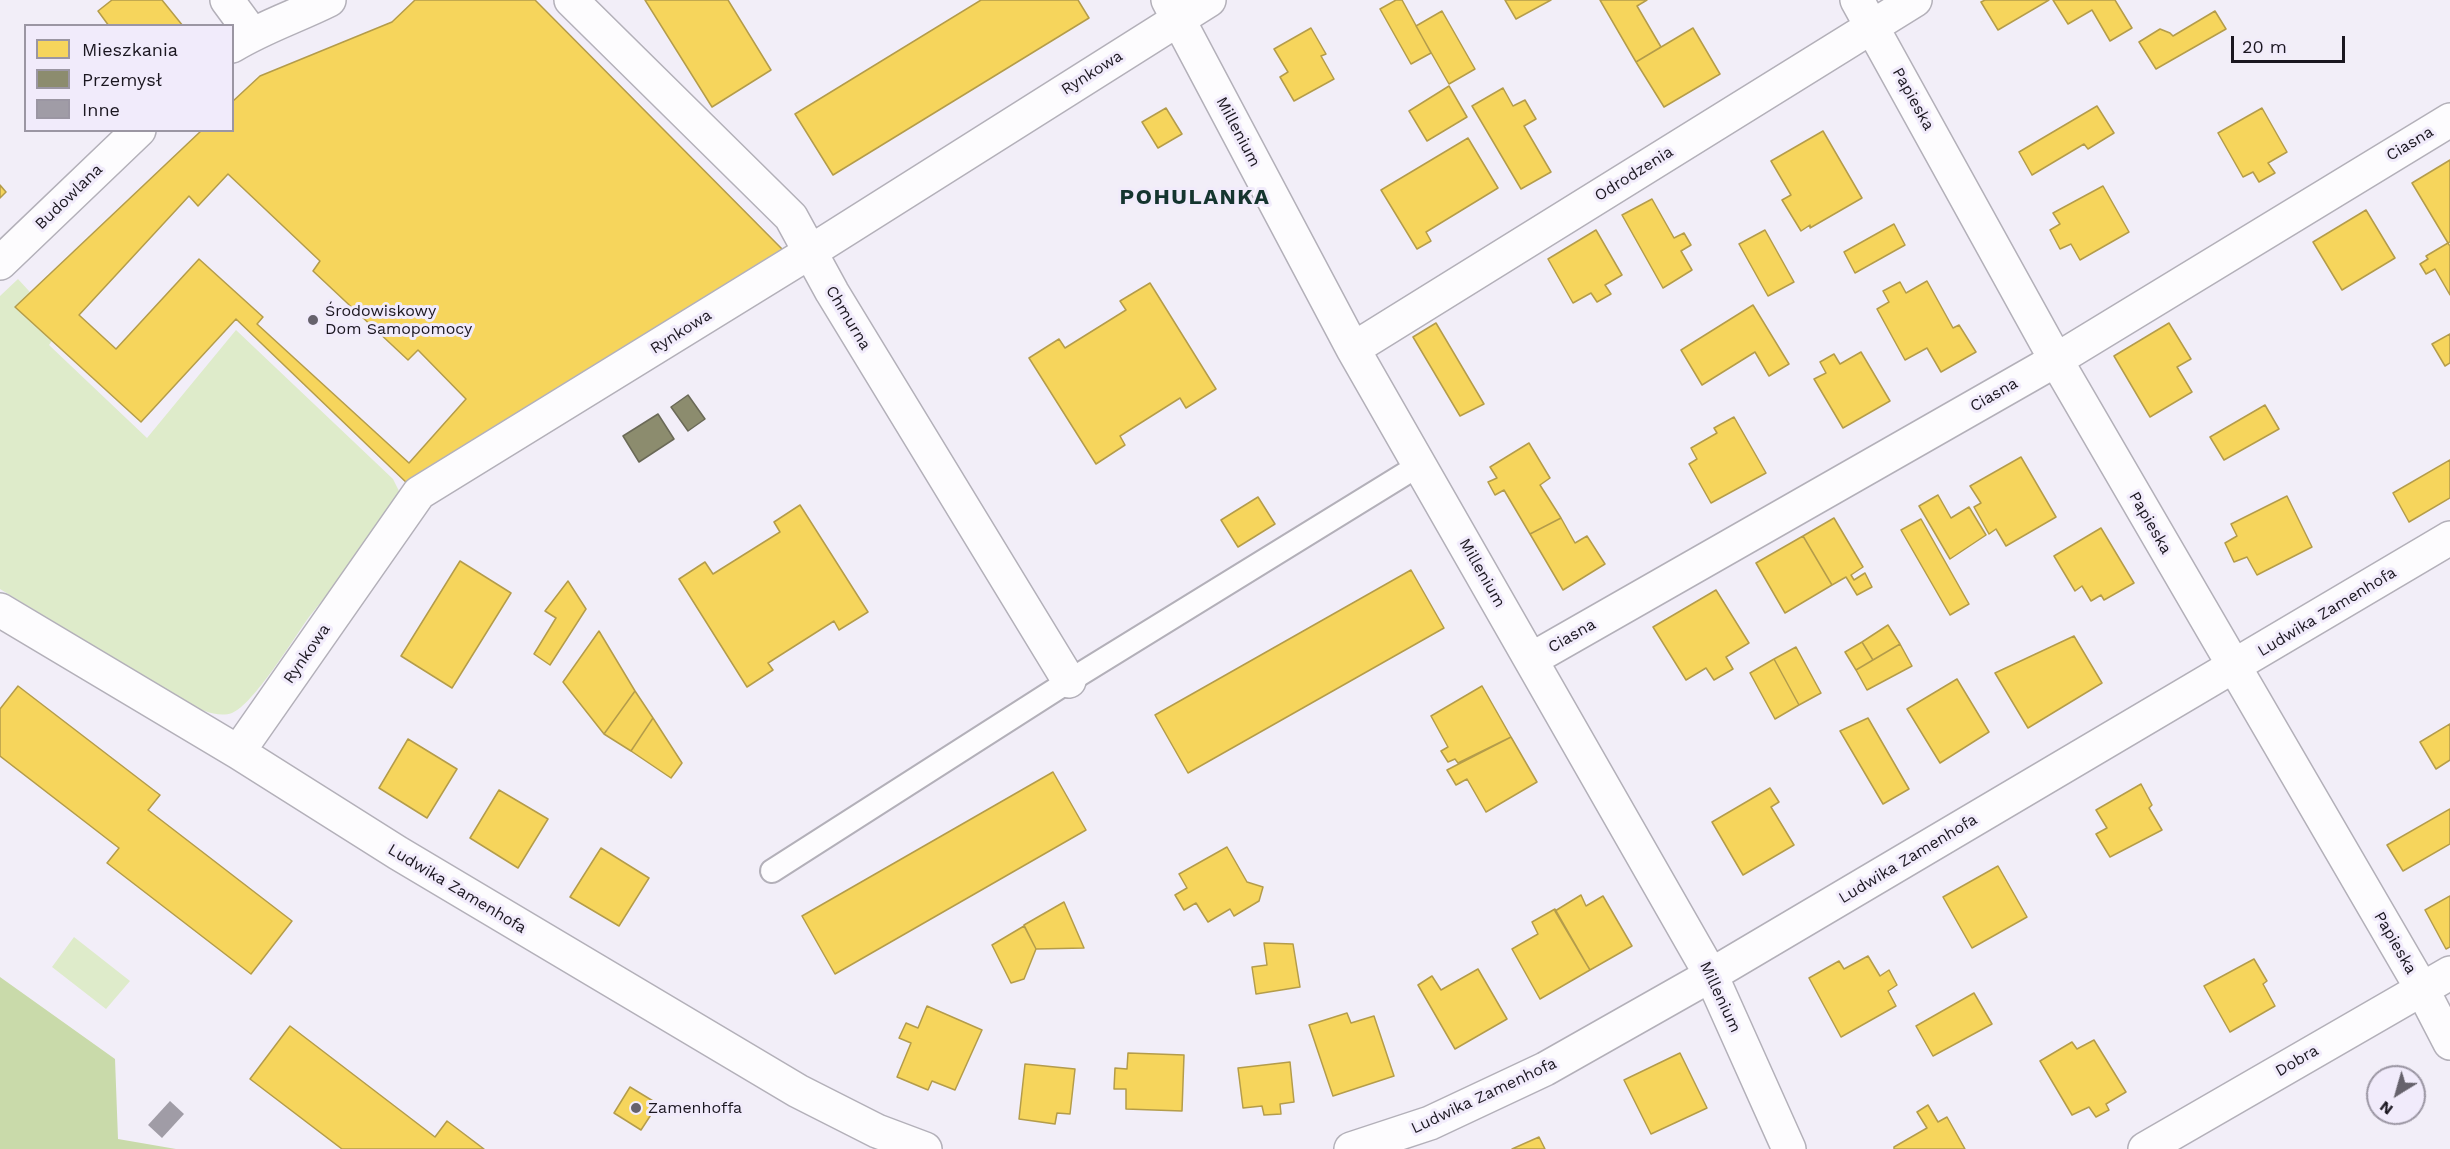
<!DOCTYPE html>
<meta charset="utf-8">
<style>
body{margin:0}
#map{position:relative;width:2450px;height:1149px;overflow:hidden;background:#f2eef8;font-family:"Work Sans",sans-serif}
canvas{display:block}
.legend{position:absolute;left:24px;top:24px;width:210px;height:108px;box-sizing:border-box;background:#f1ebfb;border:2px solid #9b96a3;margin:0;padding:8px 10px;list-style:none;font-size:18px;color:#1b1720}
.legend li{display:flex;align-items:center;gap:12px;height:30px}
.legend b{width:30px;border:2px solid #9b96a3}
.north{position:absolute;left:2366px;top:1065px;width:60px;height:60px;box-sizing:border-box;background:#f1ebfb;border:2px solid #9b96a3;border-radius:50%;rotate:217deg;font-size:16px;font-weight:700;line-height:24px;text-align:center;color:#1b1720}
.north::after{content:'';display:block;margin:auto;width:21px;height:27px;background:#66626c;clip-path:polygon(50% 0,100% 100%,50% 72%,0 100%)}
.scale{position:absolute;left:2231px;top:36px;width:114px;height:27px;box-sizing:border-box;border:3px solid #1b1720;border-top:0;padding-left:8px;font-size:18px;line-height:21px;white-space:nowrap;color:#1b1720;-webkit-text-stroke:4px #f1ebfb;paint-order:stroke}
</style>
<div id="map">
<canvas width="2450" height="1149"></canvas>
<ul class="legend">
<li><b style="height:16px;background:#f6d55c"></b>Mieszkania</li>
<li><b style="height:16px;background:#8c8c6e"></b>Przemysł</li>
<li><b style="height:16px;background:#a09ca6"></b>Inne</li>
</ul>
<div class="north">N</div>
<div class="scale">20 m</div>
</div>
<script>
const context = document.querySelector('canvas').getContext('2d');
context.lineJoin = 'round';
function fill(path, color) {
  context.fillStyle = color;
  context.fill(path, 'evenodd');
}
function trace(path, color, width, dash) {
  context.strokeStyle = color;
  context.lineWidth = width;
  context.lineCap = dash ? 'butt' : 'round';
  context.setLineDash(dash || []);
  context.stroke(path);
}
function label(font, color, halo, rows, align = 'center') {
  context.font = font + ' "Work Sans",sans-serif';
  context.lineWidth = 6;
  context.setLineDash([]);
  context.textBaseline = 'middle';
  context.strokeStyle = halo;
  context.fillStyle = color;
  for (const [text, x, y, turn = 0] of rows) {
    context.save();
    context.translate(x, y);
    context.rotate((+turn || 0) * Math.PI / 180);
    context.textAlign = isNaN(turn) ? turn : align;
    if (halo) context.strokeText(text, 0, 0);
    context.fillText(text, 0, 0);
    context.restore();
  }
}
fill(new Path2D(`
 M18 279 62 327 49 345 147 438 236 330 393 479 403 499C372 539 340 578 309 617 294 638 253 705 232 713 218 718 201 710 189 704L0 589V296Z
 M74 937 130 981 106 1009 52 967Z`), '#deebca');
fill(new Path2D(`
 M0 977 115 1059 118 1139 176 1149H0Z`), '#c9daaa');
const homes = new Path2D(`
 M112 0H162L183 26H109L98 11Z
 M415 0H535L785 252 410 486 236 319 141 422 15 307 202 130H232V102L260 76 392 22Z
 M645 0H728L771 70 712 107Z
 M981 0H1078L1089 18 833 175 795 114Z
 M1396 0H1402L1431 53 1411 64 1380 9Z
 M1505 0H1551L1516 19Z
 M1600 0H1647L1637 6 1661 47 1636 62Z
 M1985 0H2049L1998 30 1981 2Z
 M2053 0H2115L2132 28 2110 41 2092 10 2068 24Z
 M1442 11 1475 69 1449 84 1416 26Z
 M2215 11 2226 29 2156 69 2139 42 2160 29 2170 33 2173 36Z
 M1311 28 1326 54 1321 56 1334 79 1294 101 1280 77 1288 72 1274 49Z
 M1693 28 1720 74 1664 107 1636 62Z
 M1449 86 1467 117 1427 141 1409 111Z
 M1503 88 1513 106 1525 100 1536 119 1524 126 1551 172 1521 189 1472 106Z
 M2097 106 2114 133 2088 149 2084 144 2032 175 2019 152Z
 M1166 108 1182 134 1158 148 1142 122Z
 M2262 108 2287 152 2268 163 2275 173 2259 182 2253 172 2243 177 2218 133Z
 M1823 131 1862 198 1810 228V225L1801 231 1782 200 1791 195 1771 161Z
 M1468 138 1498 188 1426 232 1431 241 1417 249 1381 190Z
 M2450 160V242L2448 243 2412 183Z
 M228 174 320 261 313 271 408 360 418 350 466 399 409 463 257 324 263 317 199 259 116 349 79 315 189 196 198 206Z
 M0 185 6 192 0 198Z
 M2103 186 2129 232 2080 260 2071 244 2060 249 2050 230 2060 224 2053 213Z
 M1652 199 1674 238 1684 233 1691 245 1681 251 1692 270 1663 288 1622 215Z
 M2366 210 2395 258 2342 290 2313 242Z
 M1894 224 1905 245 1855 273 1844 252Z
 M1596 230 1622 275 1605 285 1611 294 1597 302 1591 293 1573 303 1548 259Z
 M1765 230 1794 282 1768 296 1739 244Z
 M2448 243 2450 246V295L2435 269 2426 274 2420 264 2428 259 2426 256Z
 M1927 281 1953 328 1959 325 1976 352 1941 372 1927 348 1905 360 1877 309 1889 302 1883 291 1900 282 1906 293Z
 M1150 283 1216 389 1186 408 1180 398 1120 436 1125 445 1096 464 1029 358 1059 339 1065 348 1126 310 1120 301Z
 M1753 305 1789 364 1769 376 1755 352 1702 385 1681 350Z
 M1436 323 1484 404 1460 416 1413 337Z
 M2169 323 2191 359 2177 367 2192 392 2150 417 2114 356Z
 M2450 334V363L2445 366 2432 344Z
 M1861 352 1890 401 1843 428 1814 379 1826 373 1820 362 1834 354 1840 364Z
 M2265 405 2279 429 2224 460 2210 437Z
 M1734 417 1766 473 1711 503 1689 464 1697 459 1691 448 1717 433 1714 428Z
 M1529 443 1550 478 1540 485 1561 518 1530 534 1504 490 1495 495 1488 482 1497 478 1490 467Z
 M2021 457 2056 517 2006 546 1996 529 1989 534 1974 507 1981 503 1970 486Z
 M2450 460V498L2409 522 2393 493Z
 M1938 495 1951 518 1969 507 1986 535 1950 559 1919 506Z
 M2287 496 2312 547 2257 575 2247 557 2234 562 2225 543 2237 536 2231 524Z
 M1258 497 1275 524 1238 547 1221 520Z
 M800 505 868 612 839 630 834 621 768 663 773 670 747 687 679 579 705 562 713 574 780 532 774 522Z
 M1561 518 1575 543 1587 536 1605 564 1563 590 1530 534Z
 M1834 518 1863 567 1851 575 1854 580 1865 573 1872 587 1857 595 1846 577 1832 585 1803 536Z
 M1921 519 1969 604 1950 615 1901 530Z
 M2101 528 2134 583 2104 600 2101 595 2091 601 2082 586 2075 591 2054 556Z
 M1803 536 1832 585 1785 613 1756 563Z
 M460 561 511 593 452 688 401 656Z
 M1411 570 1444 628 1188 773 1155 715Z
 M568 581 586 609 550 665 534 654 556 618 545 611Z
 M1716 590 1749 643 1726 657 1733 669 1714 680 1706 668 1686 680 1653 627Z
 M1888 625 1900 644 1873 660 1862 642Z
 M599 631 635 691 604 734 563 682Z
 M2074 636 2102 683 2028 728 1995 673Z
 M1862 642 1873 660 1856 670 1845 652Z
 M1900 644 1912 666 1867 690 1856 670Z
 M1796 647 1821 693 1799 705 1774 659Z
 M1774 659 1799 705 1775 719 1750 673Z
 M1957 679 1989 732 1940 763 1907 709Z
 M18 686 160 795 148 810 292 921 251 974 107 863 119 848 0 756V709Z
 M1482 686 1511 737 1458 763 1455 759 1448 762 1441 751 1448 747 1431 716Z
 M635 691 653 718 631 751 604 734Z
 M653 718 682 763 671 778 631 751Z
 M1868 718 1909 789 1883 804 1840 731Z
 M2450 724V760L2436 769 2420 742Z
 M1511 737 1537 782 1486 812 1467 779 1456 785 1447 770Z
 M408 739 457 769 427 818 379 788Z
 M1053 772 1086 830 835 974 802 916Z
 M2141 784 2152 805 2149 808 2162 830 2110 857 2096 834 2107 828 2096 810Z
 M1770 788 1779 802 1771 807 1794 845 1743 875 1712 822Z
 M499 790 548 819 518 868 470 838Z
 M2450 809V844L2403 871 2387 845Z
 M1227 847 1247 882 1263 887 1259 901 1234 916 1230 909 1208 922 1196 903 1184 910 1175 895 1187 888 1179 874Z
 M601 848 649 878 619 926 570 897Z
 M1998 866 2027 917 1972 948 1943 897Z
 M1581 895 1586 906 1603 896 1632 946 1590 970 1555 911Z
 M2450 896V947L2446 949 2425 910Z
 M1064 902 1084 948 1036 949 1024 925Z
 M1555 909 1590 970 1540 999 1512 949 1538 934 1532 922Z
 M1024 926 1036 949 1024 979 1011 983 992 945Z
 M1264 943 1293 944 1300 987 1256 994 1252 967 1267 965Z
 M1868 956 1880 976 1889 970 1897 985 1888 991 1896 1006 1841 1037 1809 978 1839 961 1844 969Z
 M2254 959 2267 981 2263 984 2275 1006 2230 1032 2204 986Z
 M1478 969 1507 1019 1455 1049 1418 985 1432 976 1441 990Z
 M1974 993 1992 1024 1933 1056 1916 1026Z
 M927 1006 982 1030 955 1090 932 1081 928 1090 897 1077 911 1043 899 1038 906 1023 918 1028Z
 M1347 1013 1351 1023 1374 1016 1394 1076 1333 1096 1309 1025Z
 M290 1026 435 1137 447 1121 484 1149H342L250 1079Z
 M2094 1040 2126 1092 2106 1104 2109 1110 2096 1117 2089 1107 2072 1115 2040 1061 2072 1042 2077 1049Z
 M1128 1053 1184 1055 1182 1111 1126 1109V1089H1114L1115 1068 1127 1069Z
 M1680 1053 1707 1108 1651 1134 1624 1080Z
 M1290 1062 1294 1102 1280 1104 1281 1114 1264 1115 1262 1106 1243 1108 1238 1068Z
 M1025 1064 1075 1069 1070 1114 1057 1113 1055 1124 1019 1119Z
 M630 1087 658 1104 641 1130 614 1113Z
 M1928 1105 1938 1122 1947 1117 1965 1149H1894V1147L1927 1128 1917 1112Z
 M1539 1137 1545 1149H1512Z`);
fill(homes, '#f6d55c');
trace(homes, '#b49c4a', 1.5);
const industry = new Path2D(`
 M688 395 705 419 688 431 671 407Z
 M658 414 674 439 639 462 623 436Z`);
fill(industry, '#8c8c6e');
trace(industry, '#6a6957', 1.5);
fill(new Path2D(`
 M170 1101 184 1114 162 1138 148 1125Z`), '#a09ca6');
const service = new Path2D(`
 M772 871 1069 681 1421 464`);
const minor = new Path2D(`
 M227 0 252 34
 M571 0 791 217 832 292 1069 681
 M1168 0 1353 349 1711 975 1789 1149
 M1857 0 2056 360 2422 989 2450 1043
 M232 46C263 27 297 16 329 0
 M0 263 139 130
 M1353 349 1915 0
 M0 610 238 752 398 853 798 1091 877 1131 925 1149
 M1532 659 2056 360 2450 120
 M238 752 419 493 810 252 1209 0
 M1351 1149 1430 1123 1545 1069 1711 975 2450 538
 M2145 1149 2450 973`);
trace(service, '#b3b0b9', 26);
trace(minor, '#b3b0b9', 36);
trace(service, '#fdfcfe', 22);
trace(minor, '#fdfcfe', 33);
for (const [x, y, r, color] of [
 [313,320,6,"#66626c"],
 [636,1108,6,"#66626c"]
]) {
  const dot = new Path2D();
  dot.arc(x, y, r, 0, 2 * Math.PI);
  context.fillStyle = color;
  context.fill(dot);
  trace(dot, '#f1ebfb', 2);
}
label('16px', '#1b1720', '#f1ebfb', [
 ["Rynkowa",1092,73,-32],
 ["Papieska",1913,99,61],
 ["Millenium",1238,132,62],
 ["Ciasna",2410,144,-31],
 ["Odrodzenia",1634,174,-32],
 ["Budowlana",69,197,-44],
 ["Chmurna",848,318,59],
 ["Rynkowa",681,332,-32],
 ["Ciasna",1994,395,-30],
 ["Papieska",2150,523,60],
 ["Millenium",1482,573,60],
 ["Ludwika Zamenhofa",2327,612,-31],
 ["Ciasna",1572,636,-30],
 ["Rynkowa",307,654,-55],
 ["Ludwika Zamenhofa",1908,859,-31],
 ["Ludwika Zamenhofa",457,889,31],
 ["Papieska",2395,943,60],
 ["Millenium",1720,997,65],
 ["Dobra",2297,1061,-30],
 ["Ludwika Zamenhofa",1484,1096,-25]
]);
label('16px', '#1b1720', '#f1ebfb', [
 ["Środowiskowy",325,311],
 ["Dom Samopomocy",325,329],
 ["Zamenhoffa",648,1108]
], 'left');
context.letterSpacing = '1.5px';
label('bold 22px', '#15352f', '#f1ebfb', [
 ["POHULANKA",1195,198]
]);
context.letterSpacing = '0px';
</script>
